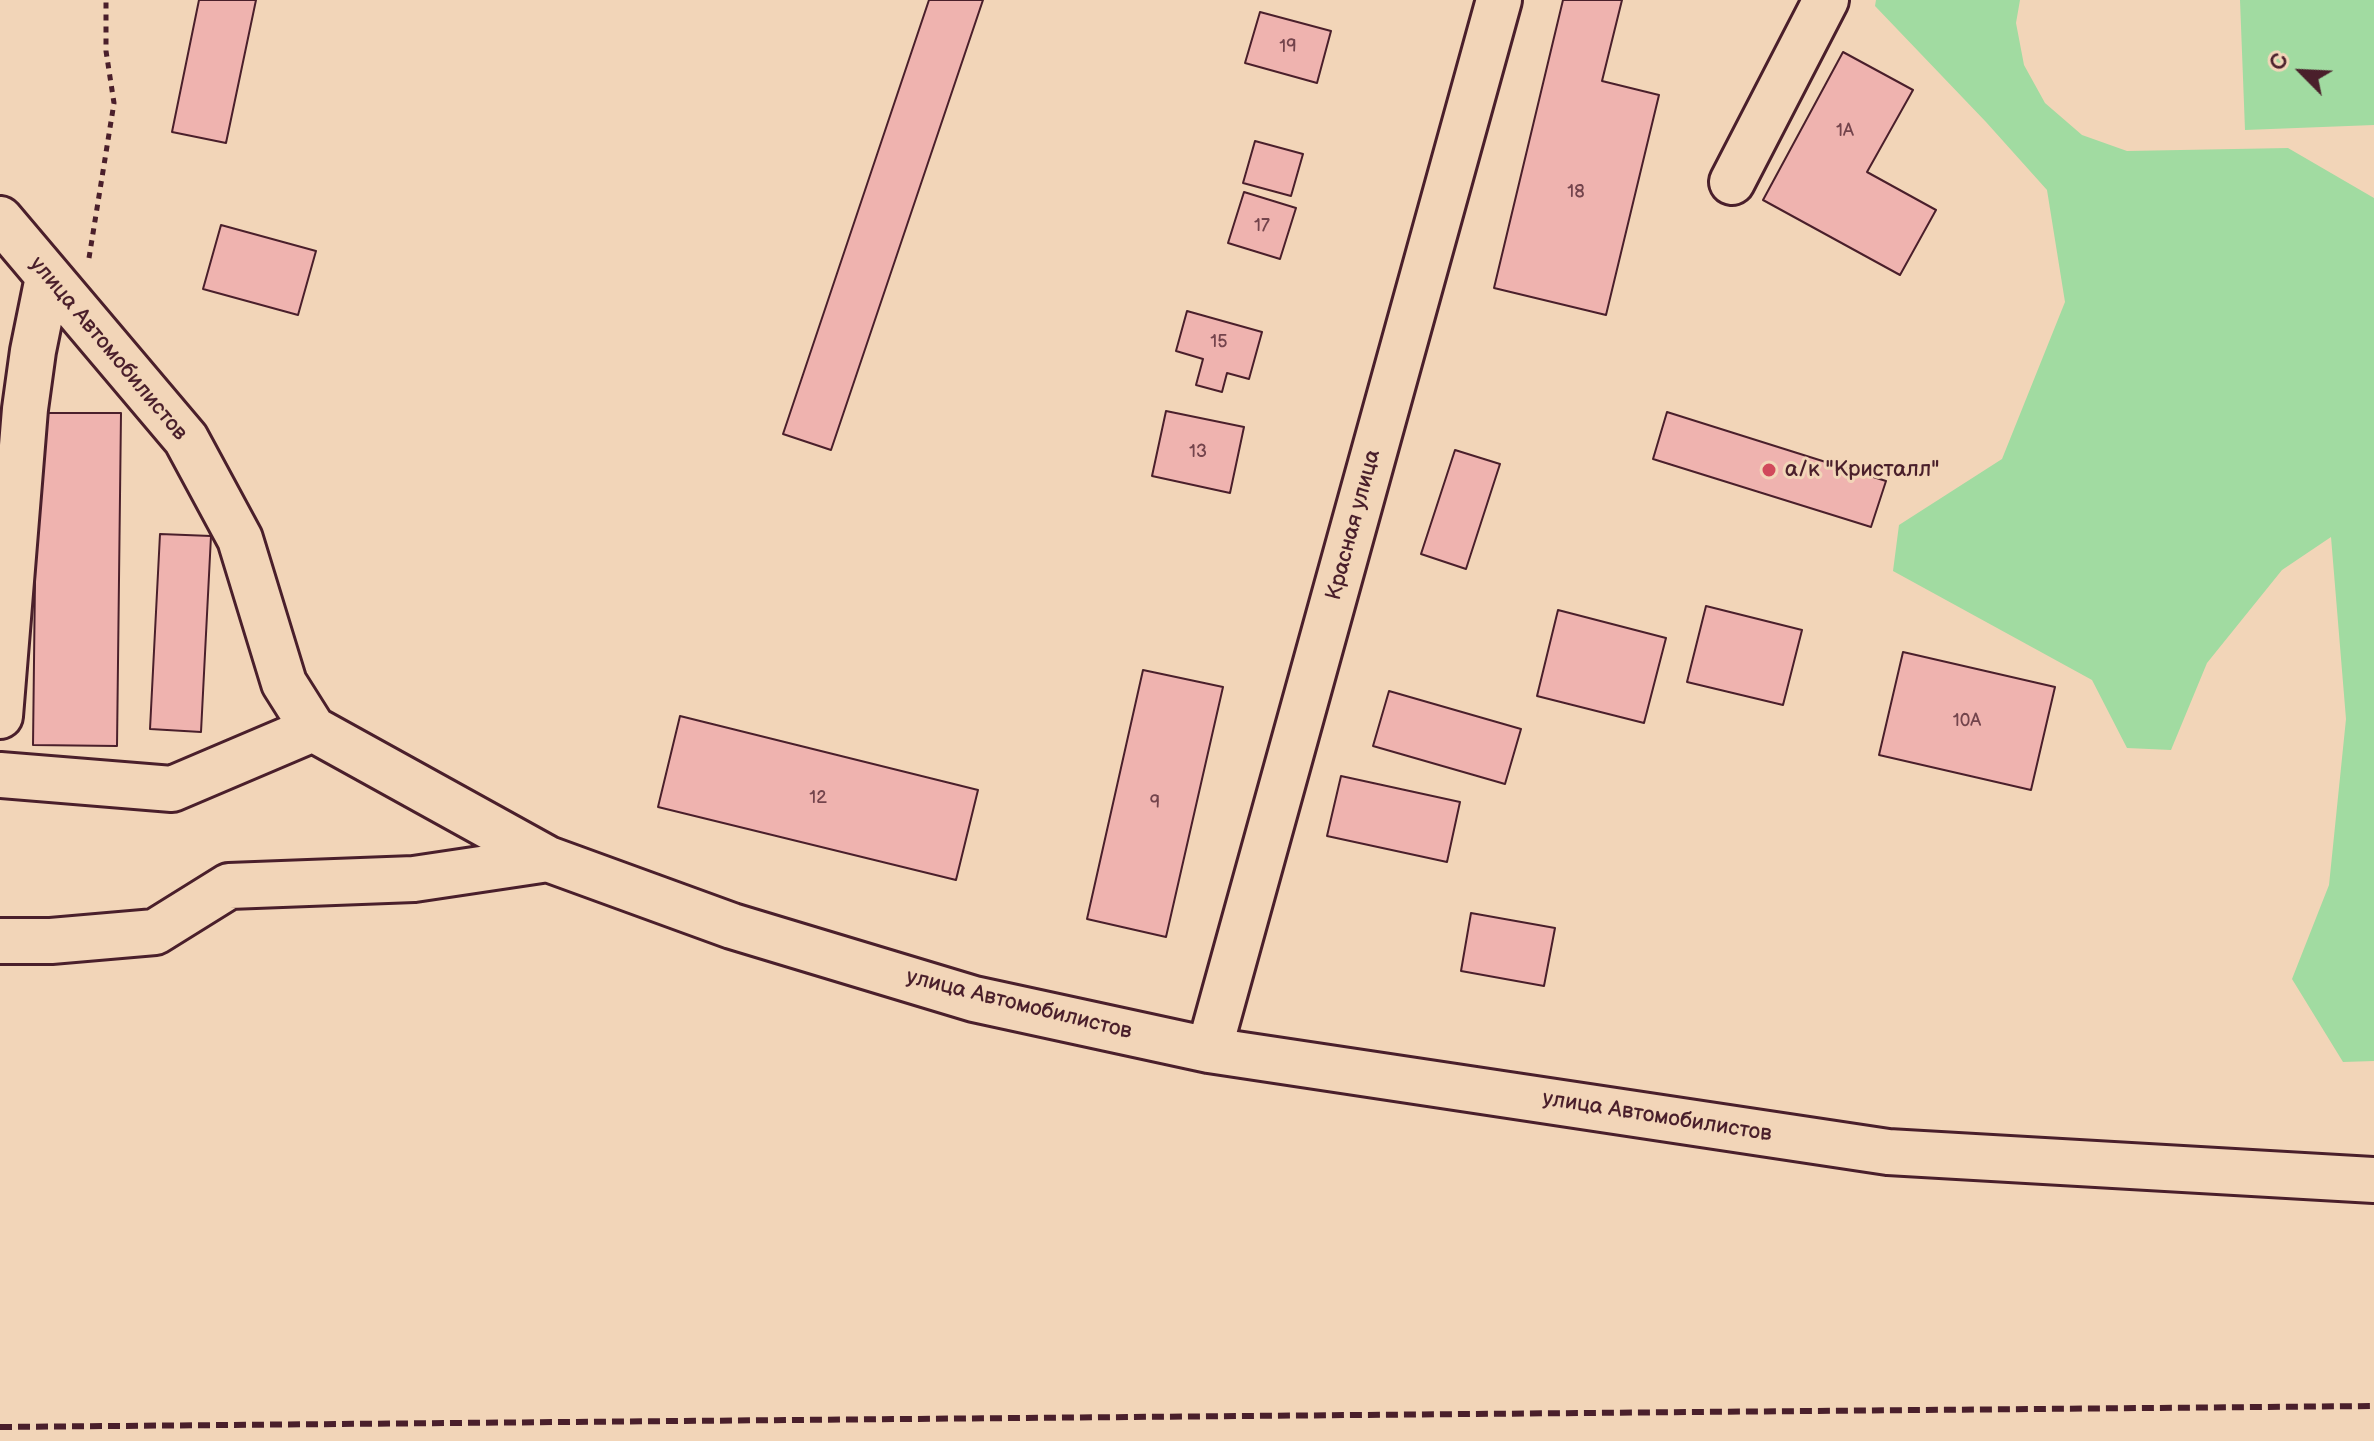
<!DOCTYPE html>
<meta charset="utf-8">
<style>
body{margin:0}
#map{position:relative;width:2374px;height:1441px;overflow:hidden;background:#f2d5b8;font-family:"Balsamiq Sans",sans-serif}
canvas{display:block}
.north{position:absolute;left:2262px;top:32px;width:80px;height:80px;-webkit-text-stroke:6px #f2d5b8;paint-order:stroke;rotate:294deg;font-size:22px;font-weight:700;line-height:32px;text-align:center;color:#4a1f2b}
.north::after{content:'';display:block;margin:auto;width:28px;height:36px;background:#4a1f2b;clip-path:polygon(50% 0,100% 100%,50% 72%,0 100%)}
</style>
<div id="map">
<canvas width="2374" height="1441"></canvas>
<div class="north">С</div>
</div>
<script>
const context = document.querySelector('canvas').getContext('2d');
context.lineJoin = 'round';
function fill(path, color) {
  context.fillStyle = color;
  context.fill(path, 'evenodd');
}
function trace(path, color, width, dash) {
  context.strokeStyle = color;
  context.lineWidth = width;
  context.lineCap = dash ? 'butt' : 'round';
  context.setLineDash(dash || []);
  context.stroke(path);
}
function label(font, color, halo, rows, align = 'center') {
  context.font = font + ' "Balsamiq Sans",sans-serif';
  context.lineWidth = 6;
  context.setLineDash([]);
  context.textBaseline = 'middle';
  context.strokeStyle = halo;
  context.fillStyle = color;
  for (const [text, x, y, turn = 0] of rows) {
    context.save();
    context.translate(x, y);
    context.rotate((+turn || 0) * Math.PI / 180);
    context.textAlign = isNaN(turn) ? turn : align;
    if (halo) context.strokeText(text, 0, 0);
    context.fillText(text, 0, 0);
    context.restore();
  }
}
fill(new Path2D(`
 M1876 0H2020L2016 23 2024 65 2045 103 2082 135 2127 151 2288 148 2374 198V1061L2343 1062 2292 979 2329 885 2346 719 2331 537 2282 570 2207 663 2171 750 2127 748 2092 680 1893 571 1899 525 2002 459 2065 302 2047 190 1986 122 1875 6Z
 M2240 0H2374V125L2245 130Z`), '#a1dba1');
const building = new Path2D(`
 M199 0H256L226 143 172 132Z
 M929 0H983L831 450 783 434Z
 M1563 0H1622L1602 81 1659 95 1606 315 1494 288Z
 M1260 12 1331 31 1317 83 1245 63Z
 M1843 52 1913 90 1867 172 1936 210 1900 275 1763 200Z
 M1255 141 1303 154 1291 196 1243 183Z
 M1244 192 1296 208 1280 259 1228 243Z
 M221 225 316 251 298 315 203 289Z
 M1187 311 1262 332 1249 379 1227 373 1222 392 1196 385 1203 359 1176 351Z
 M1166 411 1244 427 1230 493 1152 476Z
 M1667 412 1886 481 1871 527 1653 459Z
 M37 413H121L117 746 33 745Z
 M1455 450 1500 464 1466 569 1421 554Z
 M160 534 211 536 201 732 150 729Z
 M1706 606 1802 630 1783 705 1687 682Z
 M1558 610 1666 638 1644 723 1537 696Z
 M1903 652 2055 687 2031 790 1879 755Z
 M1143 670 1223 687 1166 937 1087 919Z
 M1389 691 1521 729 1505 784 1373 746Z
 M680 716 978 790 956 880 658 807Z
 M1341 776 1460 802 1447 862 1327 836Z
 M1471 913 1555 928 1544 986 1461 971Z`);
fill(building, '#efb3af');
trace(building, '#4a1f2b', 2);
const minor = new Path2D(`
 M1732 182 1826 0
 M0 219 186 439 240 539 284 683 313 729 548 859 732 926 974 999 1209 1050 1888 1152 2374 1180
 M0 716 25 409 33 351 48 277
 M0 775 172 789 313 729
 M0 941H51L155 932 229 886 414 879 548 859
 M1209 1050 1499 0`);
trace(minor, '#4a1f2b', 50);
trace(new Path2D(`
 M89 258 114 103 106 51V0`), '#4a1f2b', 5, [6, 6]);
trace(minor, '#f2d5b8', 44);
trace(new Path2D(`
 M0 1427 2374 1406`), '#4a1f2b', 6, [12, 6]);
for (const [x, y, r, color] of [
 [1769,470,8,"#d1495b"]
]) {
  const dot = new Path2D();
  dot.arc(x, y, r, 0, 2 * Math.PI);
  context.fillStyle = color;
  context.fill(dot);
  trace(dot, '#f2d5b8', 3);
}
label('18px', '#73444c', null, [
 ["19",1288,47],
 ["1А",1845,131],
 ["18",1576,192],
 ["17",1262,226],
 ["15",1219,342],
 ["13",1198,452],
 ["10А",1967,721],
 ["12",818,798],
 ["9",1155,803]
]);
label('22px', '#4a1f2b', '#f2d5b8', [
 ["улица Автомобилистов",108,349,50],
 ["Красная улица",1354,525,-75],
 ["улица Автомобилистов",1019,1005,14],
 ["улица Автомобилистов",1657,1117,9]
]);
label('22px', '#4a1f2b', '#f2d5b8', [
 ["а/к \"Кристалл\"",1785,470]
], 'left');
</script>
